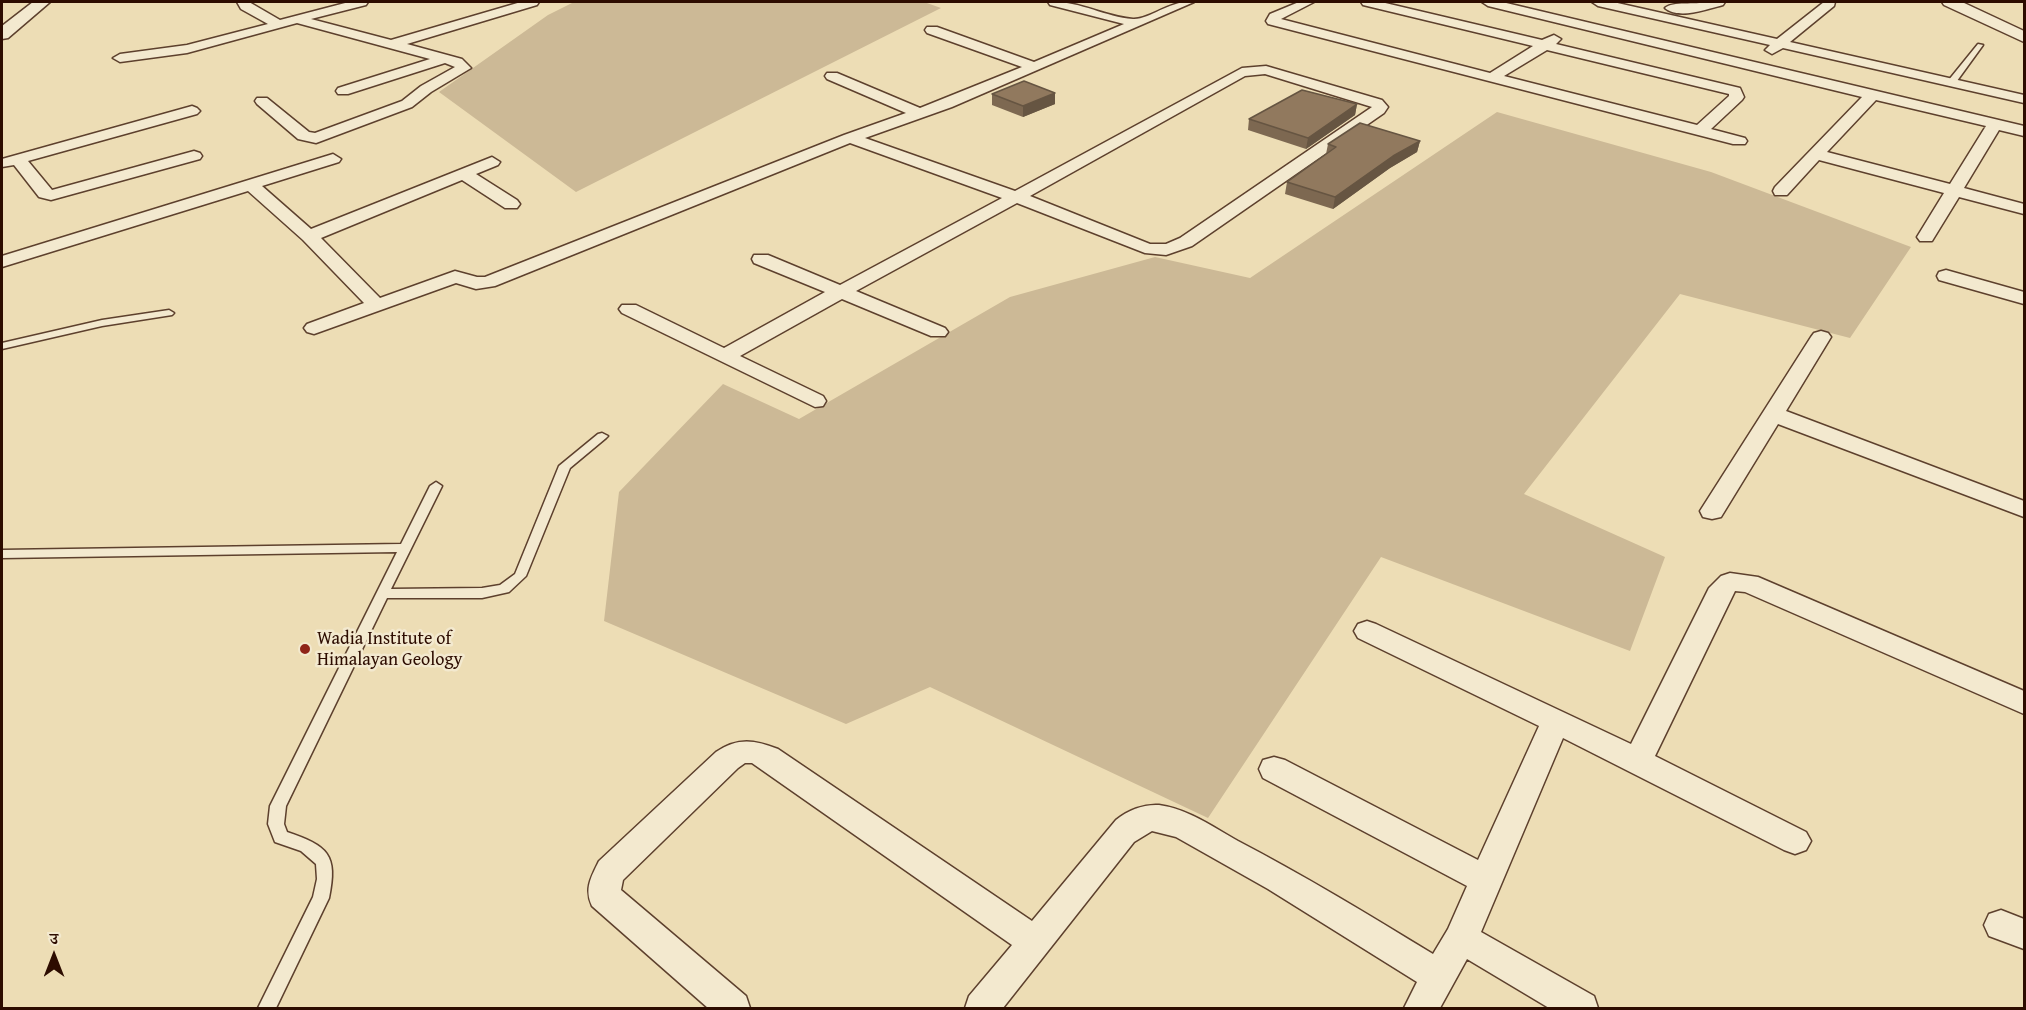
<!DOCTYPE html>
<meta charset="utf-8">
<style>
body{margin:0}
#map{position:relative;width:2026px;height:1010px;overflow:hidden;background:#edddb5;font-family:"Gentium Book Plus","Noto Serif Devanagari",serif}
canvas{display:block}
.frame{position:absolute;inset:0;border:3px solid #2d0c00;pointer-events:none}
.north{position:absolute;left:24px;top:926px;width:60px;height:60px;-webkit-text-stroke:4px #f3e9cf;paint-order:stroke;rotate:0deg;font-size:16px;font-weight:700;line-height:24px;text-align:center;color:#2d0c00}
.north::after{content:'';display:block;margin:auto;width:21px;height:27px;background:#2d0c00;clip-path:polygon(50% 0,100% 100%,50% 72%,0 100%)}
</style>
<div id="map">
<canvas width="2026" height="1010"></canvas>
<div class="frame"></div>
<div class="north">उ</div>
</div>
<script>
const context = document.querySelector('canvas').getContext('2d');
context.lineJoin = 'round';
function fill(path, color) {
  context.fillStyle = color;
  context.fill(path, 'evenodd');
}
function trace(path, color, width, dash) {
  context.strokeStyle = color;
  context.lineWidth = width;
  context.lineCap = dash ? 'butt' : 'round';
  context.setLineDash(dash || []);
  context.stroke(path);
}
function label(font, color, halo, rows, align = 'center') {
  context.font = font + ' "Gentium Book Plus",serif';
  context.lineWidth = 5;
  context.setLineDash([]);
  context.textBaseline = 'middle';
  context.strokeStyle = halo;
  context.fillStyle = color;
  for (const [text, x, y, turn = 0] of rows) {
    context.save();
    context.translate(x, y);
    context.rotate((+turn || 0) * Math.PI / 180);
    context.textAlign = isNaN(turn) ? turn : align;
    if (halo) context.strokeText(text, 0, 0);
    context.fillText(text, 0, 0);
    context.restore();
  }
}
fill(new Path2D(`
 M574 2H924L941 8 576 192 439 92 548 15Z
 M1497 112 1711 172 1911 247 1850 338 1680 294 1524 494 1665 557 1630 651 1381 557 1208 818 930 687 846 724 604 621 619 492 723 384 799 419 1010 297 1155 257 1250 278Z`), '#ccb996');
const service = new Path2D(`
 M1978 44 1983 45 1954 85H1948V81Z
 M169 310 174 313 172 315 102 326 2 349V343L102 320Z
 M602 433 608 436 606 438 570 468 526 576 509 592 482 598H387L286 806 284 824 287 832C328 846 338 854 329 898L276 1008H258L313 897 317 879 316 864 301 851 275 842 268 824 270 806 397 552 2 558V550L401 544 430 486 436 482 442 486 391 589 482 588 500 585 515 574 559 466 598 434Z`);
const minor = new Path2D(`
 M237 2H249L280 20 349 2H368L366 5 311 19 391 40 521 2H539L537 5 407 44 462 59 471 68 431 92 412 107 316 143 298 139 257 104 255 101 257 98H267L309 132 315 133 402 101 421 86 455 67 445 63 348 94H338L336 91 338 88 430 59 297 23 187 53 120 62 113 58 120 54 187 45 268 24 241 9Z
 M1048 2C1078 0 1104 17 1133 19 1150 20 1169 0 1194 2L952 107 865 138 1015 191 1242 68 1266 66 1382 100 1388 107 1384 113 1192 246 1166 255 1145 253 1017 203 856 291 945 328 948 332 945 336H931L842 299 740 356 823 396 826 401 823 406 815 407 622 313 619 309 622 305H636L724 348 825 292 754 263 752 259 754 255H768L840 285 1002 198 850 143 495 286 476 289 456 283 314 334 307 332 304 328 307 324 364 303 303 240 248 191 2 267V256L333 154 341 159 339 162 262 186 311 229 492 157 500 162 498 165 476 174 517 200 520 204 517 208H505L462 180 321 238 380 298 455 271 477 277H485L844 135 906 113 827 79 825 76 827 73H837L920 108 1022 67 927 33 925 30 927 27H937L1034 62 1124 24 1050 5ZM1265 74 1372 107 1180 238 1166 244H1150L1030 196 1245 76Z
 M1299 2H1314L1281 19 1490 73 1533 46 1363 5 1361 2H1381L1542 40 1554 35 1561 39 1556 44 1740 88 1744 97 1742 100 1711 129 1745 138 1747 141 1745 144H1733L1268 24 1266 21 1270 14ZM1547 50 1729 94V96L1697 125 1504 76Z
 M1482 2H1502L2024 126V136L1999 130 1964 188 2024 204V214L1959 197 1932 241H1920L1917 237 1944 193 1819 160 1787 195H1775L1773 191 1775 187 1862 97 1488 6ZM1876 100 1986 126 1950 184 1827 152Z
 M1592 2H1613L1777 39 1824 2H1835L1834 6 1790 42 2024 95V103L1783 48 1772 54 1765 50 1770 45 1598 6Z
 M1707 2H1725L1723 5C1707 9 1679 20 1665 8 1673 1 1695 5 1707 2Z
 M192 106 197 108 200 111 197 114 28 161 52 190 194 151 200 153 202 156 200 159 51 200 39 197 14 165 2 167V159Z
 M1946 270 2024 292V304L1939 280 1937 276 1939 272Z
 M1821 331 1828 333 1831 337 1786 411 2024 501V517L1778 424 1721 517 1712 519 1703 517 1700 511 1811 337 1814 333Z
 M1730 573 1758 577 2024 691V714L1745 592 1735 591 1655 756 1806 832 1811 841 1806 850 1795 854 1784 850 1563 738 1481 932 1594 996 1598 1008H1549L1467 959 1440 1008H1404L1417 982 1268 889 1176 837 1152 831 1134 842 1003 1008H965L969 996 1012 945 752 763H745L738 768 623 880 621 890 746 996 750 1008H708L592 906C584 889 591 877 599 861L716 752C738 737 755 740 778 749L1032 921 1116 820C1128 810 1144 804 1159 805 1188 809 1213 827 1238 841 1305 876 1369 915 1433 954L1448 929 1467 886 1263 778 1259 769 1263 760 1274 757 1285 760 1478 860 1539 726 1358 638 1354 631 1358 624 1367 621 1376 624 1631 744 1709 588 1721 576Z
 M2001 910 2024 919V949L1989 936 1984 925 1989 914Z`);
const tertiary = new Path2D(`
 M33 2H50L8 38 2 39V26Z
 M1942 2H1962L2024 31V42L1944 5Z`);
trace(service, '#5d402d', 3);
trace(minor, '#5d402d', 3);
trace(tertiary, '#5d402d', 3);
fill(service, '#f3e9cf');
fill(minor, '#f3e9cf');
fill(tertiary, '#f3e9cf');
fill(new Path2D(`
 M1055 93V104L1023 117 992 105V94Z
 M1357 104 1355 115 1306 149 1248 130 1249 119Z
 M1420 141 1417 152 1390 168 1333 209 1285 194 1287 182 1326 154 1328 144Z`), '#7d6851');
fill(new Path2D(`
 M1055 93V104L1023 117V106Z
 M1357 104 1355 115 1306 149 1308 138Z
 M1420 141 1417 152 1390 168 1333 209 1335 197 1393 156Z`), '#665542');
const building = new Path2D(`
 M1024 81 1055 93 1023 106 992 94Z
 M1302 90 1357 104 1308 138 1249 119Z
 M1360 123 1420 141 1393 156 1335 197 1287 182 1336 147 1328 144Z`);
fill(building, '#91795e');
trace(building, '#665542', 1.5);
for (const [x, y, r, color] of [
 [305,649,6,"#8f2418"]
]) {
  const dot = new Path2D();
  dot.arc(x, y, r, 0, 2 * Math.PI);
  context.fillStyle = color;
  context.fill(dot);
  trace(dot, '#f3e9cf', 2);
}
label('18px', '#2d0c00', '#f3e9cf', [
 ["Wadia Institute of",317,639],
 ["Himalayan Geology",317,660]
], 'left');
</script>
